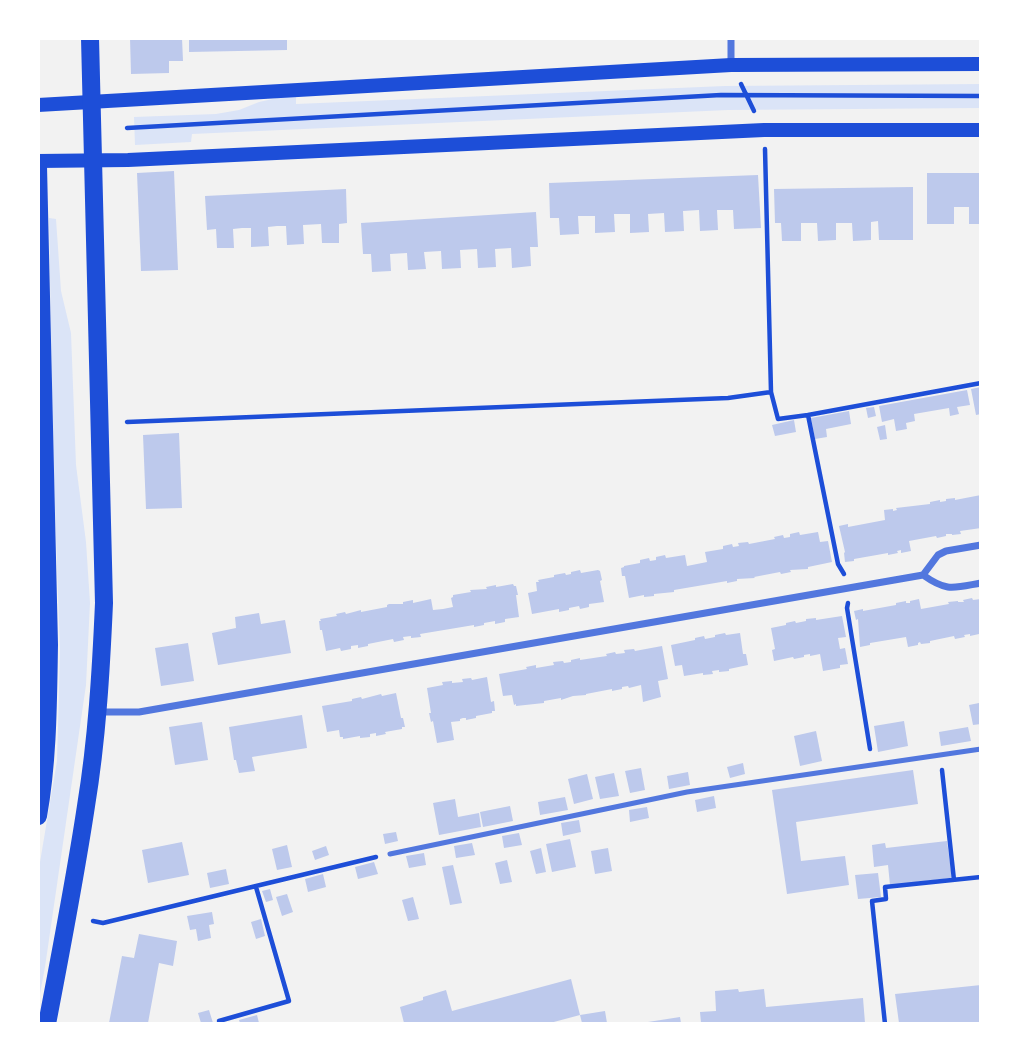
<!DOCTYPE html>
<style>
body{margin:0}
#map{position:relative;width:1019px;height:1062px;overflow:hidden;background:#f2f2f2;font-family:Jost,sans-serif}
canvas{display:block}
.frame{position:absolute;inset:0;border:40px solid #fff;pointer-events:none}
</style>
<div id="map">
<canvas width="1019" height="1062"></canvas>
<div class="frame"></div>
</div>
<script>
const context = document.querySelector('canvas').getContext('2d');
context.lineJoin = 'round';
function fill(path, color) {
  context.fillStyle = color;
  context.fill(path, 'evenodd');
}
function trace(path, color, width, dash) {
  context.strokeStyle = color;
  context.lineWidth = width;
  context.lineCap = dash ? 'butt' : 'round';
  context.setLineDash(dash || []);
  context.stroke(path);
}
fill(new Path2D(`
 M981 84 980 108 728 110 192 134 191 142 135 145 134 117 216 114 239 110 259 102 296 94V104L725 86Z
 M49 218 56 219 61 291 71 333 76 465 86 542 90 603 86 685 45 967 39 999V868L57 761 60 651 53 451Z`), '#dbe4f7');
fill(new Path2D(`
 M130 38H182L183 61H169V73L131 74Z
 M189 38H287V50L189 52Z
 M174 171 178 270 141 271 137 173Z
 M927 173H981V224H969V207H954V224H927Z
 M758 175 761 228 734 229 733 210H717L718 230 700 231 699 210 683 211 684 231 665 232 664 213 648 214 649 232 630 233V214H614L615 232 595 233V216H578L579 234 560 235 559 218H550L549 183Z
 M913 187V240H879L878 221 871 222V240L853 241 852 223H836V240L818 241 817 223H801V241H782L781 223H775L774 189Z
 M346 189 347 223 339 224V243H322L321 224 303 225 304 244 287 245 286 226H277L268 227 269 246 251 247V228H242L233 229 234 248H217L216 229 207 230 205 196Z
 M536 212 538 247H530L531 266 512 268 511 248 495 249 496 267 478 268 477 249 460 250 461 268 442 269 441 251 424 252 426 269 408 270 407 253 390 254 391 271 372 272 371 254H363L361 223Z
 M981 387V414L976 415 971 389Z
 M967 390 970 405 957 407 959 414 950 416 949 408 914 414 915 421 906 423 907 429 896 431 894 419 882 422 879 406Z
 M874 407 876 416 868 418 866 408Z
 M849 411 851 424 826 429 827 437 815 439 811 418Z
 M794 420 796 432 775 436 772 425Z
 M885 425 887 439 880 440 877 427Z
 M179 433 182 508 146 509 143 435Z
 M981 495V528L960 531 961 534 952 535V534H946V536L937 538 936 536 909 541 911 551 901 553V550L897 551 898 553 888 555V553L854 559V561L845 562 844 553 845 552 839 526 848 524V527L885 520 884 510 893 509V511L897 510 896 508 930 504V502L940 500V502L946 501V499L955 498V500Z
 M799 532 800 535 818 532 820 542 828 541 832 562 808 567V569L790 570 791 572 781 574 780 572 754 577 755 578 737 579V581L727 583V581L674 590V592L654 594V596L644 597V595L629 598 625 576H622L621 568 624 567V566L640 563V560L649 558 650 561 656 560V557L665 555 666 558 685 555 687 566 707 562 705 552 723 549V546L732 544 733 547 739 546 738 543 748 542 749 544 775 539 774 537 783 535 784 538 790 537V534Z
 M580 570 581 573 598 570 600 571 602 580 600 581 604 602 589 604V607L580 609 579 606 569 608V610L559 612V609L532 614 528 593 537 591 536 582H539L538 580 554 577V575L565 573 566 575 571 574V572Z
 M513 584 514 586H516L518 595H516L519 617 505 619V622L495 624V621L484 623V625L474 627V625L420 634 421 637 411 638V636L403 637 404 640 394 642 393 639 368 644V646L358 648V645L351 646V649L341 651 340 648 326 651 322 630H320L319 621H321L320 619 337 616 336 614 345 612 346 614 361 610V612L387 607V605L389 604H403V602L413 600V603L431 599 433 610 443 609 453 607 451 598 453 597V595L471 592 470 590 487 589 486 587 496 585V587Z
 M972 598 973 600 981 599 979 634 970 636V634L964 635 965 637 955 639 954 636 930 641V643L921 644 920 642 918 643V645L908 647 906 637 870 643V645L860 647 858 619 856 620 854 611 863 609V611L896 605V603L906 601V603H910V601L919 599 921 609 949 604 948 602 958 601V602H964L963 600Z
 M259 613 261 624 285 620 291 653 218 665 212 633 236 628 235 617Z
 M842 616 846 637 838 638 840 649 845 648 848 664 840 665V668L823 671 820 654 810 656V654L804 655V657L794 659 793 657 774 661 772 650 775 649 771 628 786 625V623L795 621 796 623 806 621V619L816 618V620Z
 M725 633 726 635 740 633 743 654H746L748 665 729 669V671L719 672V670L712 671 713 674 703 675V673L684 676 682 665 675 666 671 645 695 640V638L704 636 705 639 715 637V635Z
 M188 643 194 681 161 686 155 648Z
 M662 646 668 679 658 681 661 697 643 702 641 685 629 688 628 686 622 687V689L612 691V689L586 694V695L573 696 561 700V698L544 701V703L516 706V704L514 705 512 695 503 696 499 674 527 669 526 667 536 665V668L554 665 553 662 563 661 564 663 571 662V660L580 658V660L600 657 607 656 606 654 615 652 616 654 625 653 624 650 634 649 635 651Z
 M487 677 491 702 494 701 495 711H492V713L476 716V718L466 720V718H463L460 719V721L451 722 454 740 437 743 433 721 431 722 429 713H431L427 688 443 685 442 682 452 681V683L463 682 462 679 471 678 472 680Z
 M396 693 401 718H403L405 727H402V729L385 732 386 734 376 736V733L370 734V737L360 738V736L343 739V737H340L339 730 327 732 322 706 352 701V699L361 697 362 699 381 694 382 696Z
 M979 703 981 724 973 725 969 705Z
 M302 715 307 748 252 757 255 771 239 773 236 760H234L229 727Z
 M904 721 908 746 878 752 874 726Z
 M202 722 208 760 175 765 169 727Z
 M968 727 971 741 941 746 939 732Z
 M816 731 822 761 800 766 794 736Z
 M743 763 745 774 730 778 727 767Z
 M641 768 645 790 630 793 625 771Z
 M913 770 918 804 796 822 801 861 845 856 849 885 787 894 772 790Z
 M688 772 690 785 669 789 667 776Z
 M614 773 619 796 600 799 595 777Z
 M587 774 593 799 574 804 568 779Z
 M714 796 716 808 697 812 695 800Z
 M565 797 568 810 540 815 538 802Z
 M455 799 458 817 479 813 481 827 439 835 433 803Z
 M510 806 513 821 483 827 480 812Z
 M647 807 649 818 630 822 629 810Z
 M579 820 581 832 563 836 561 823Z
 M396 832 398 841 385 844 383 834Z
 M519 833 522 845 504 848 502 836Z
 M570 839 576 867 552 872 546 844Z
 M947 841 952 878 890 885 888 865 874 867 872 845 885 843 886 848Z
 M182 842 189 875 148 883 142 850Z
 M472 843 475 855 456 858 454 846Z
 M287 845 292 867 277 870 272 849Z
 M326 846 329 855 315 860 312 851Z
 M541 848 546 872 536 874 530 851Z
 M608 848 612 871 595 874 591 851Z
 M424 853 426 865 409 868 406 856Z
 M507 860 512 882 500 884 495 863Z
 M374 862 378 874 358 879 355 867Z
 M453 865 462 903 450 905 442 867Z
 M226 869 229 884 210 888 207 873Z
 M878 873 881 897 858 899 855 875Z
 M323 874 326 887 308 892 305 879Z
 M270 889 273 900 266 902 262 891Z
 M287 894 293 912 282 916 276 897Z
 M413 897 419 919 408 921 402 900Z
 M212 912 214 924 209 925 211 938 198 941 196 929 190 930 187 916Z
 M261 919 265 936 256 939 251 922Z
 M139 934 177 941 173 966 159 963 148 1023H109L122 956 134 958Z
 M571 979 580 1015 605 1011 607 1023H582L580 1015 550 1023H404L400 1007 423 1000V997L446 990 452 1011Z
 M981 985V1022L966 1023H899L895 994Z
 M738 989 739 992 764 989 766 1007 863 998 865 1023H701L700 1012 716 1011 715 991Z
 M209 1010 213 1023H201L198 1013Z
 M257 1015 259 1023H240L239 1020Z
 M680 1017 681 1023H648V1022Z`), '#bdc9ec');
trace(new Path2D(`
 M741 84 754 111
 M127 128 721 95 981 96
 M765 149 771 392 778 419 808 415 981 383
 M808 415 838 564 844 574
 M127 422 728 398 771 392
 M848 603 847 608 870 749
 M942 770 954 880
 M93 921 103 923 376 857
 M220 1024 219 1021 289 1001 256 887
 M885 1024 872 901 886 899 885 887 981 877`), '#1d4ed8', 4.5);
trace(new Path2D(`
 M390 854 687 792 981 749`), '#5277de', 5);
trace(new Path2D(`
 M731 38V65
 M923 575 938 555 946 551 981 545
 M98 712H139L923 575C947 592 953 588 981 583`), '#5277de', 7);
trace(new Path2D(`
 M38 105 731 65 981 64
 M38 161 128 160 764 130H981`), '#1d4ed8', 14);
trace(new Path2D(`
 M38 166 49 645C48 702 48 760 38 816
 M47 1024C61 951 75 879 86 806 97 739 101 671 104 603L90 38`), '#1d4ed8', 18);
</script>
